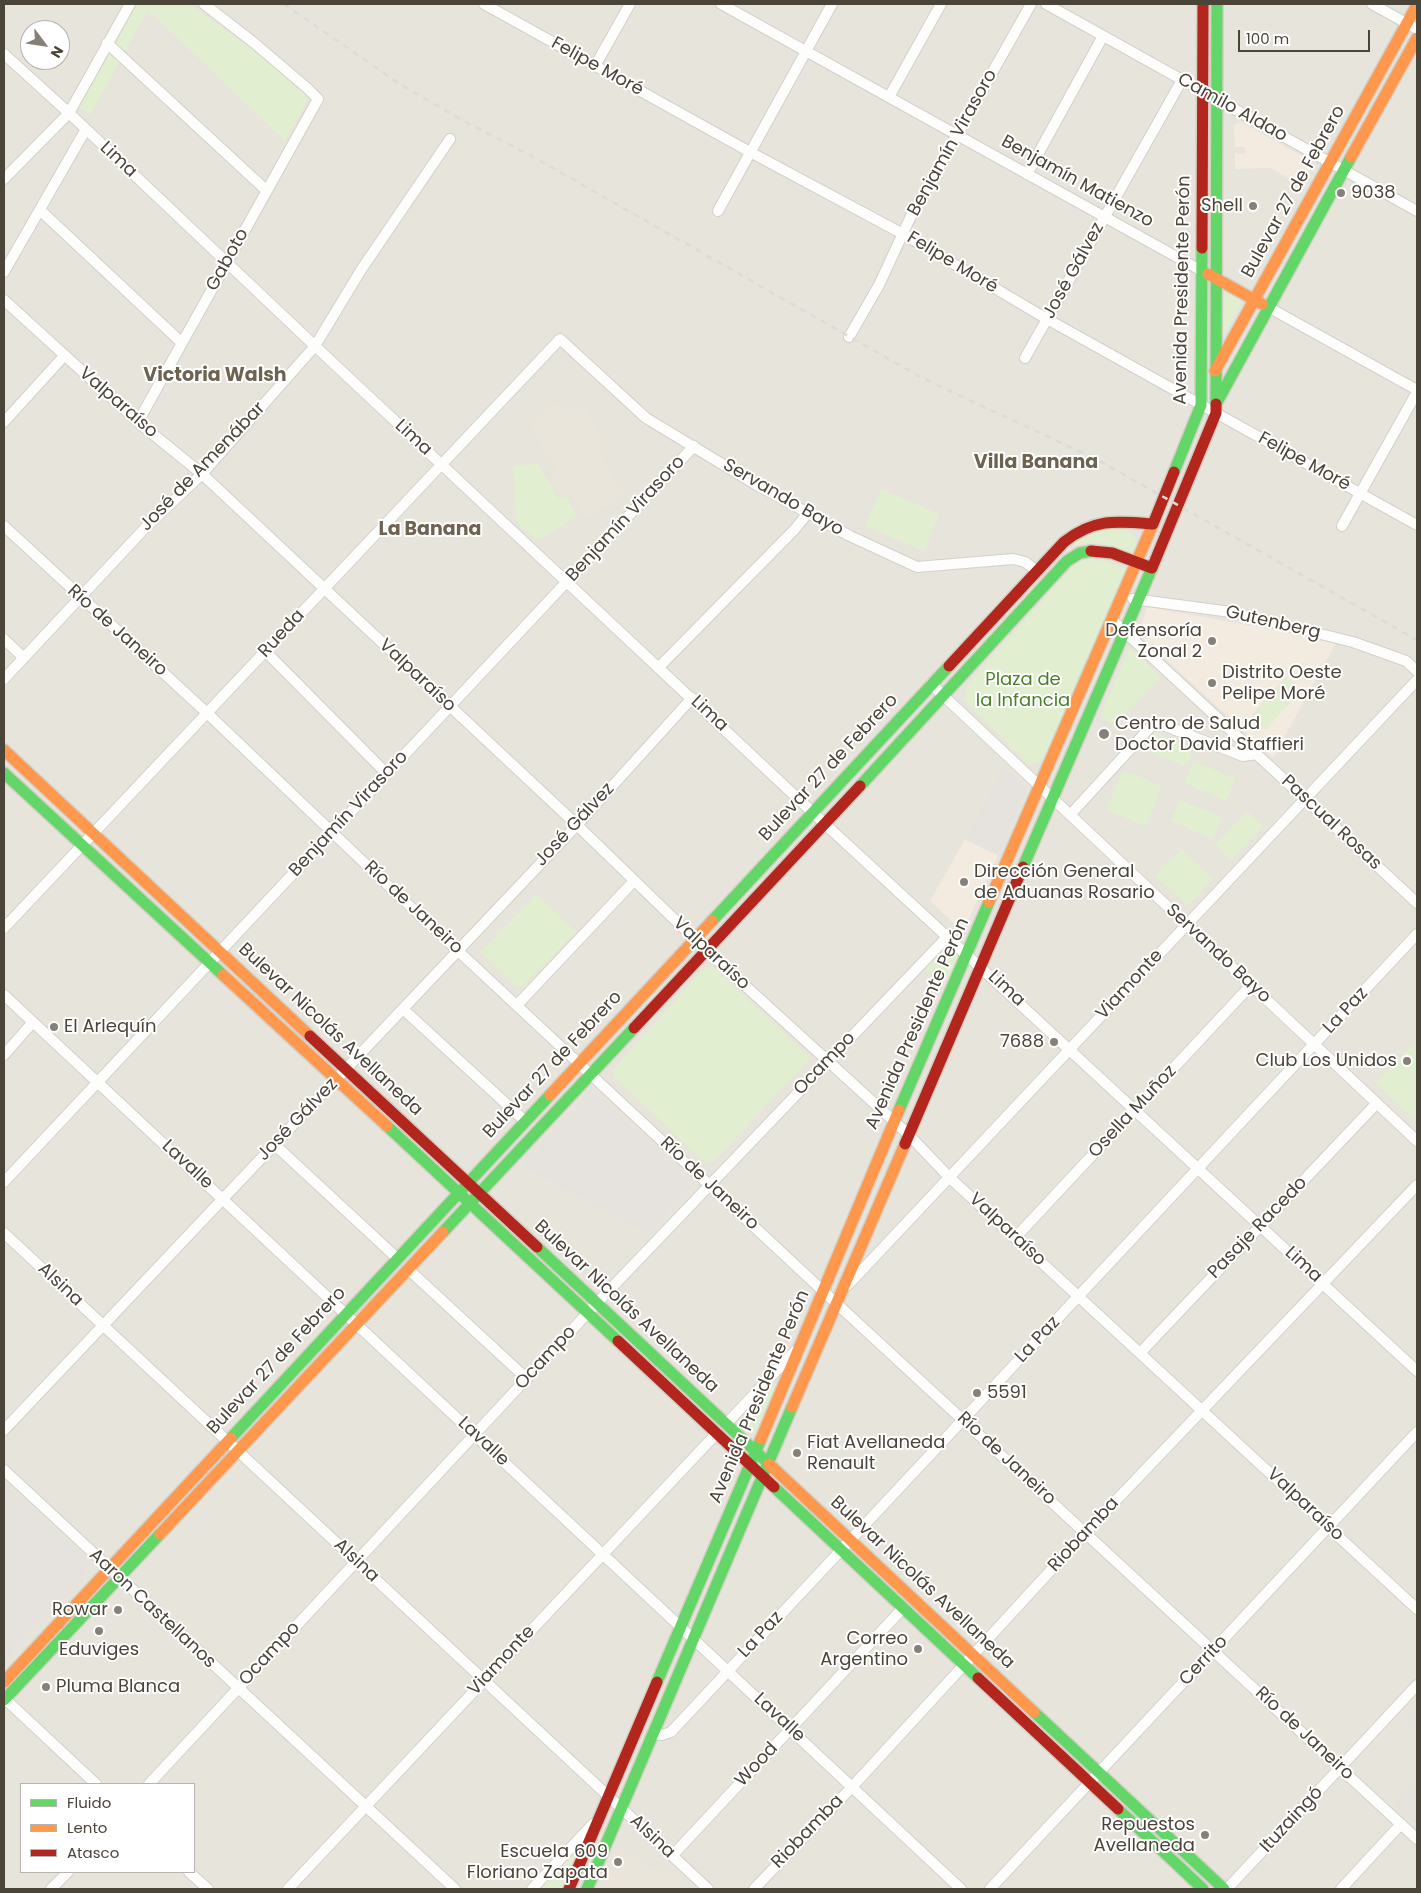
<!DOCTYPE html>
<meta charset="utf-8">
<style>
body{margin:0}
#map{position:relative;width:1421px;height:1893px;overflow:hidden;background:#f4f2ee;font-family:Poppins,sans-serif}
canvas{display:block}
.frame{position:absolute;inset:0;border:5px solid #4b4439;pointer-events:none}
.legend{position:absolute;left:20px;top:1783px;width:175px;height:90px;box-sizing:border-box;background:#fff;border:1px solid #b7b4b0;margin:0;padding:6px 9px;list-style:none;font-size:15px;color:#4b4439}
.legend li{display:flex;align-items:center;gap:10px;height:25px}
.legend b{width:25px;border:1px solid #b7b4b0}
.north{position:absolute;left:20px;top:20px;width:50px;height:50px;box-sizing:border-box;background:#fff;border:1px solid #b7b4b0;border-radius:50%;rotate:121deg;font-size:14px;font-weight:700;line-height:20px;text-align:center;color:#4b4439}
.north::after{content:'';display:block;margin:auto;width:18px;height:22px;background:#868178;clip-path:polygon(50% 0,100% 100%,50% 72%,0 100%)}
.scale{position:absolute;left:1238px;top:30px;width:132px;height:22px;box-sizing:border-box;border:2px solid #4b4439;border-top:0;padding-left:6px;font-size:15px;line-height:18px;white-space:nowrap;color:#4b4439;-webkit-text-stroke:4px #fff;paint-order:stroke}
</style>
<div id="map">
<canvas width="1421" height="1893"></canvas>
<div class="frame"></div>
<ul class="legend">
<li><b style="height:6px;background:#63d668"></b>Fluido</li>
<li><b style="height:6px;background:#ff974d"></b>Lento</li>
<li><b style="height:6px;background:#b3261e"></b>Atasco</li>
</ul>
<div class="north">N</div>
<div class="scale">100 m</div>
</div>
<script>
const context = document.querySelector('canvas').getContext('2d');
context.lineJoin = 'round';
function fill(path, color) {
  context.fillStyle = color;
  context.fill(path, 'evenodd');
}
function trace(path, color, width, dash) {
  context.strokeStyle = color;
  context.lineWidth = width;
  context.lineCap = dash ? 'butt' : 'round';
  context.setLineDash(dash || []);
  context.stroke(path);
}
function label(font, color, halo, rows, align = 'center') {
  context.font = font + ' Poppins,sans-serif';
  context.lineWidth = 4;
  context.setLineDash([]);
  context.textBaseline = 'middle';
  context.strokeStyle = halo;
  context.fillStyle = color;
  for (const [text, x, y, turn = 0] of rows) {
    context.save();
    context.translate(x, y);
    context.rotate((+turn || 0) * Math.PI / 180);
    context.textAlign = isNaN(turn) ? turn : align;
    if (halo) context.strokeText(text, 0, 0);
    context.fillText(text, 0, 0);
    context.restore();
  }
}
fill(new Path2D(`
 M4 4H1417V1889H4ZM30 30H60V60H30ZM21 1784H194V1872H21Z`), '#e7e4dc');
fill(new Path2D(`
 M1241 122 1309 160 1311 168 1301 185 1270 168 1235 169V154H1245V147H1235L1234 125Z
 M1147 607 1337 641 1273 758 1138 634Z
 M965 839 998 855 963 932 930 901Z`), '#f3ebdf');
fill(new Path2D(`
 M1004 768 1024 785 1026 789 998 855 965 839Z
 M597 1095 692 1185 648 1233 523 1166 588 1097Z
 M1412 1711 1417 1717V1732L1404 1720Z
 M1417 1779V1825L1394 1803Z`), '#e6e2de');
fill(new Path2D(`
 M559 402 565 412 572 407 574 409 583 403 605 440 595 446 625 495 586 519 569 492 560 497 550 480 558 475 531 428 533 421 537 419 536 416Z
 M616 1847 666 1876 672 1870 683 1880 674 1889H598Z`), '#eae5da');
fill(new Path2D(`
 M138 4H190L248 46 310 96 285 141 148 10 90 115 79 107Z
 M1223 287 1243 300 1224 335H1222Z
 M538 464 559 499 566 496 577 516 541 539H535L516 522 513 466Z
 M881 489 939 514 924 551 865 526Z
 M1119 527C1129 531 1136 534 1137 546 1123 561 1112 543 1095 542 1089 542 1081 544 1075 547L1071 540 1082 533Z
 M1087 560 1104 561 1126 569 1043 760 1029 765 964 700 969 683 1075 564Z
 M1130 646 1161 678 1115 725 1100 716Z
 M1286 677 1301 691 1265 730 1251 716Z
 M1154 732 1194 748 1187 767 1146 751Z
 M1194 761 1236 779 1226 801 1184 783Z
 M1123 770 1162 786 1146 826 1106 810Z
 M1180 800 1222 817 1213 839 1171 821Z
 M1247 811 1263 826 1231 860 1215 845Z
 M1181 849 1213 879 1190 904H1186L1155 876Z
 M537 894 576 932 522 987 515 986 480 952Z
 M946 944C969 949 957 967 950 981L921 968Z
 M705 967H713L811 1058 713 1162H705L700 1158 614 1077 613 1069Z
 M1417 1039V1122L1376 1083Z
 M777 1383 757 1427 754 1431H749L742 1423 743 1419Z
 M585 1837 564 1889H544L540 1886Z`), '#e1eecf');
fill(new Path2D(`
 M4 1483 85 1558 87 1569 4 1660Z`), '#e6e3df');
const street = new Path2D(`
 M484 4 750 152 903 234 1047 319 1417 525
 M721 4 1202 271
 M1046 4 1417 211
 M1372 4 1417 29
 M107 43 267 191
 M4 54 69 113 315 346 825 824 1417 1371
 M595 66 630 4
 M889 97 941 4
 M1027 174 1103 36
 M4 179 69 113 130 4
 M40 210 182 343
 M718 211 832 4
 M4 272 86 129
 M4 300 138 422 202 474 577 825 706 950 908 1134 949 1177 1417 1609
 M1268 307 1417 390
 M849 337 879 285 910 218 1031 4
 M1025 358 1182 80
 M4 422 64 356
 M138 422 318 99 307 88 253 42 204 4
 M4 526 207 713 397 894 837 1304 1417 1839
 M1342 526 1417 392
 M1133 599 1231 612 1353 642 1406 661 1417 671
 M1112 620 1417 903
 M4 639 24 658
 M265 651 387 774
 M659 667 795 529 807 514
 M4 679 146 527 202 474 315 346 361 270 450 139
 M931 684 1417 1141
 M1070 815 1155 722 1243 756 1257 754
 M4 928 560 339 646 418 755 484 850 536 917 567 1013 559 1025 562 1037 571
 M4 995 961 1889
 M517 1005 634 881
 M403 1009 525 1121
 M4 1055 33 1022
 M275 1145 397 1258
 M4 1182 694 446
 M4 1233 708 1889
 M1015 1238 1251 985
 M408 1269 527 1379
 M848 1285 1417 680
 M1140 1353 1377 1103
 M726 1424 795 1351
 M4 1430 577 825 692 698
 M4 1470 455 1889
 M4 1698 96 1784
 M654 1734 662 1735 671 1732 1417 934
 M149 1784 597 1303 948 936
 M672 1856 903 1608
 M189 1872 208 1889
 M51 1889 68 1872
 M288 1889 717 1433
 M532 1889 593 1824
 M754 1889 852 1787 1085 1533 1417 1185
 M990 1889 1417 1432
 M1227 1889 1417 1685
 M1341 1889 1401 1824`);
const fast = new Path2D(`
 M1216 404 1351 157
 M1216 404 1217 4
 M1174 472 1201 405 1202 248
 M4 773 223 975
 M860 786 1067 561 1080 553 1091 551
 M1023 867 1152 568
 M712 921 949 666
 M899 1110 989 902
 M387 1126 618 1341
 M443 1232 634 1028
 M537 1247 769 1464
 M231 1438 550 1095
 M774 1487 978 1678
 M657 1682 761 1439
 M4 1700 160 1534
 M1034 1712 1224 1889
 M1118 1809 1203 1889
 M587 1889 792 1407`);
const slow = new Path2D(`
 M1351 157 1417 38
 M1208 274 1262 304
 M1215 371 1417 5
 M4 750 310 1036
 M989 902 1153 524
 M223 975 387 1126
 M550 1095 712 921
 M792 1407 905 1144
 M761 1439 899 1110
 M769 1464 1034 1712
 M160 1534 443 1232
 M4 1682 231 1438`);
const jam = new Path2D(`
 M1202 248 1203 4
 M1091 551 1112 553 1152 568 1216 413V404
 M949 666 1064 542C1094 518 1117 521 1153 524L1174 472
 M634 1028 860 786
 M310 1036 537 1247
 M905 1144 1023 867
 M618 1341 774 1487
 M978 1678 1118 1809
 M569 1889 657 1682`);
trace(street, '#d2d0cb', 12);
trace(fast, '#d3cfc5', 14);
trace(slow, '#d3cfc5', 14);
trace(jam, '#d3cfc5', 14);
trace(street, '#fdfdfc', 10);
trace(fast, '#63d668', 11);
trace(slow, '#ff974d', 11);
trace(jam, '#b3261e', 11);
trace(new Path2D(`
 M284 4 401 85 464 121 537 159 924 379 1098 460 1417 640`), '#dbdbda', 2.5, [6, 6]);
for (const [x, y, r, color] of [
 [1341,193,5,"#868178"],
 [1253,206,5,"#868178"],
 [1212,641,5,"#868178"],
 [1212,683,5,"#868178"],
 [1104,734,6,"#868178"],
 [964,882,5,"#868178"],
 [54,1027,5,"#868178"],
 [1054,1042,5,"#868178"],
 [1407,1061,5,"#868178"],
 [977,1393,5,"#868178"],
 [797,1453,5,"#868178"],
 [118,1610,5,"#868178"],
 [99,1631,5,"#868178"],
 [918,1649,5,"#868178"],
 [46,1687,5,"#868178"],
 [1205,1835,5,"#868178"],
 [618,1862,5,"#868178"]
]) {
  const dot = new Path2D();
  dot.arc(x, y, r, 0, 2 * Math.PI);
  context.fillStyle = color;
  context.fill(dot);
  trace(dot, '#fff', 2);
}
label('18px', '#4b4439', '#fff', [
 ["Felipe Moré",597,67,29],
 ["Camilo Aldao",1232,108,29],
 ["Benjamín Virasoro",953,143,-61],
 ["Lima",118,160,43],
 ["Benjamín Matienzo",1077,182,29],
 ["Bulevar 27 de Febrero",1294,192,-61],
 ["Gaboto",228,260,-61],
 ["Felipe Moré",952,263,31],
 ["José Gálvez",1074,271,-61],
 ["Avenida Presidente Perón",1183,290,-89],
 ["Valparaíso",118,403,41],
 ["Lima",413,438,43],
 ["Felipe Moré",1304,462,29],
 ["José de Amenábar",203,467,-46],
 ["Servando Bayo",783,498,30],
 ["Benjamín Virasoro",626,519,-47],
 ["Gutenberg",1273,623,13],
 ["Río de Janeiro",117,631,42],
 ["Rueda",282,634,-47],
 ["Valparaíso",417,676,43],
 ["Lima",709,714,43],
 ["Bulevar 27 de Febrero",829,768,-47],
 ["Benjamín Virasoro",349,814,-47],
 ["Pascual Rosas",1331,823,43],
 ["José Gálvez",575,825,-47],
 ["Río de Janeiro",413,908,43],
 ["Valparaíso",711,954,43],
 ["Servando Bayo",1218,954,43],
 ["Viamonte",1130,985,-47],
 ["Lima",1006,989,43],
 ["La Paz",1346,1011,-47],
 ["Avenida Presidente Perón",918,1024,-66],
 ["Bulevar Nicolás Avellaneda",330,1030,43],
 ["Ocampo",825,1064,-46],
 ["Bulevar 27 de Febrero",553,1065,-47],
 ["Osella Muñoz",1133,1112,-47],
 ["José Gálvez",298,1120,-46],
 ["Lavalle",187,1165,43],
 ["Río de Janeiro",709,1184,43],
 ["Pasaje Racedo",1258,1228,-46],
 ["Valparaíso",1007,1230,43],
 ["Lima",1303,1265,43],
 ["Alsina",60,1285,43],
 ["Bulevar Nicolás Avellaneda",626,1307,43],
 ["La Paz",1038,1340,-47],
 ["Ocampo",546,1358,-47],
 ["Bulevar 27 de Febrero",277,1361,-47],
 ["Avenida Presidente Perón",760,1397,-67],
 ["Lavalle",483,1442,43],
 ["Río de Janeiro",1006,1459,43],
 ["Valparaíso",1305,1505,43],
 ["Riobamba",1084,1535,-47],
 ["Alsina",356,1561,43],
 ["Bulevar Nicolás Avellaneda",922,1583,43],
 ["Aaron Castellanos",152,1609,43],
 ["La Paz",761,1635,-47],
 ["Ocampo",270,1654,-47],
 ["Viamonte",502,1661,-47],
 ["Cerrito",1204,1661,-47],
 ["Lavalle",779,1718,43],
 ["Río de Janeiro",1304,1734,43],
 ["Wood",757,1765,-47],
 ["Ituzaingó",1292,1820,-47],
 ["Riobamba",808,1832,-46],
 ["Alsina",652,1837,43]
]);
label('18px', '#4b4439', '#fff', [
 ["9038",1351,193],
 ["Shell",1243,206,"right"],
 ["Defensoría",1202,631,"right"],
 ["Zonal 2",1202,652,"right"],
 ["Distrito Oeste",1222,673],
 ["Pelipe Moré",1222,694],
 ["Centro de Salud",1115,724],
 ["Doctor David Staffieri",1115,745],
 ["Dirección General",974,872],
 ["de Aduanas Rosario",974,893],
 ["El Arlequín",64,1027],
 ["7688",1044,1042,"right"],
 ["Club Los Unidos",1397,1061,"right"],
 ["5591",987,1393],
 ["Fiat Avellaneda",807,1443],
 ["Renault",807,1464],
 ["Rowar",108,1610,"right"],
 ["Correo",908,1639,"right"],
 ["Argentino",908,1660,"right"],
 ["Eduviges",99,1650,"center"],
 ["Pluma Blanca",56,1687],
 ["Repuestos",1195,1825,"right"],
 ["Avellaneda",1195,1846,"right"],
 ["Escuela 609",608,1852,"right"],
 ["Floriano Zapata",608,1873,"right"]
], 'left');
label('18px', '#4a7f2a', '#fff', [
 ["Plaza de",1023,680],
 ["la Infancia",1023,701]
]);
label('bold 19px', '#6e6250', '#fff', [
 ["Victoria Walsh",215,376],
 ["Villa Banana",1036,463],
 ["La Banana",430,530]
]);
</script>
